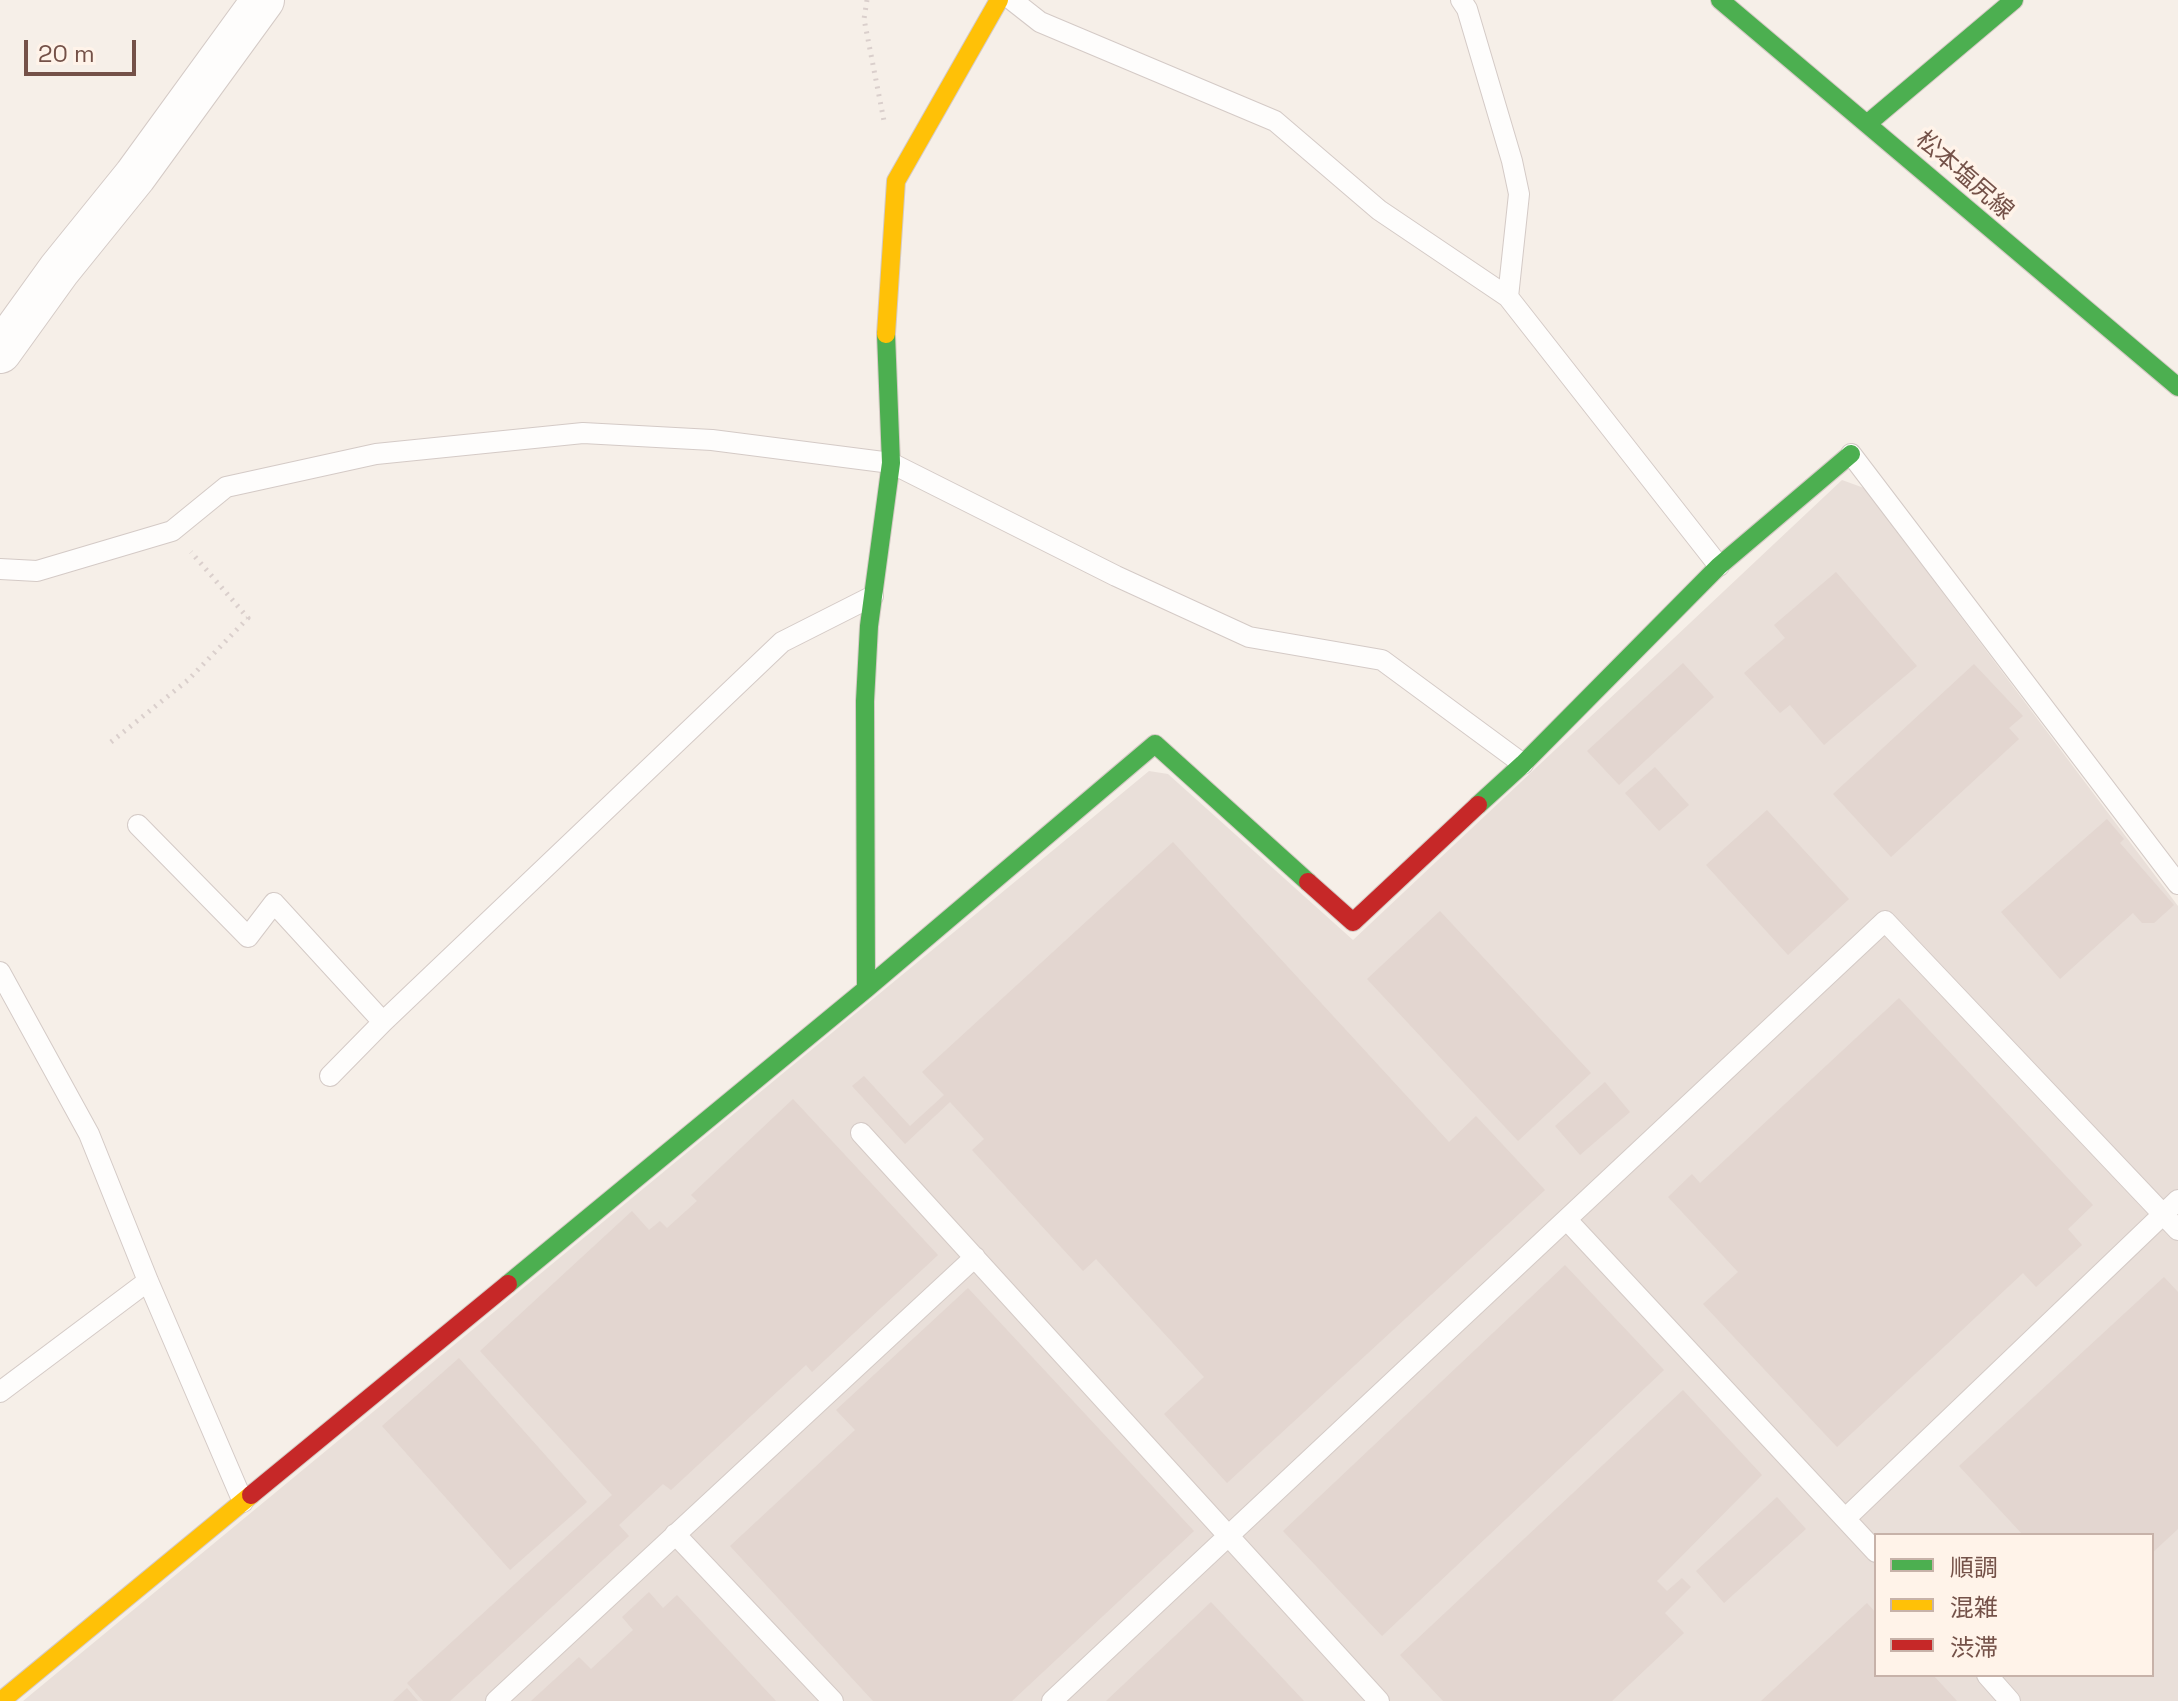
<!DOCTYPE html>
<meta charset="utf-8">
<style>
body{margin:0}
#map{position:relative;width:2178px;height:1701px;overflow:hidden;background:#f6efe8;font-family:"Space Grotesk","Noto Sans JP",sans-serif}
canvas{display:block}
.legend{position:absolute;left:1874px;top:1533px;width:280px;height:144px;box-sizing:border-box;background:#fff3e9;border:2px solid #c7b2a9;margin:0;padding:10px 14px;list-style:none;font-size:24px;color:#745148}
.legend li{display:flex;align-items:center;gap:16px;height:40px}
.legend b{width:40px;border:2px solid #c7b2a9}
.scale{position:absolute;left:24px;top:40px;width:112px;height:36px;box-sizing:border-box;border:4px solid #745148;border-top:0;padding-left:10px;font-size:24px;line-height:28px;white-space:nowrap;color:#745148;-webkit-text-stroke:6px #fff3e9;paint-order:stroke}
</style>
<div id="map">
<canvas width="2178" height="1701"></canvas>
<ul class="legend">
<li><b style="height:10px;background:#4caf50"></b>順調</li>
<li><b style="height:10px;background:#ffc107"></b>混雑</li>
<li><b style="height:10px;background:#c62828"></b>渋滞</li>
</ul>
<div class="scale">20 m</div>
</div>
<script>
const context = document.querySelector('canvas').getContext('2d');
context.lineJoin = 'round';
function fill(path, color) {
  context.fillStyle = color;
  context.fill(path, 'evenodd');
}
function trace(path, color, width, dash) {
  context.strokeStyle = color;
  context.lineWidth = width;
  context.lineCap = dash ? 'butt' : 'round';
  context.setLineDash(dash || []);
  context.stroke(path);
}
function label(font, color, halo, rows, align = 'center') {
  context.font = font + ' "Space Grotesk","Noto Sans JP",sans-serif';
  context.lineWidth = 7;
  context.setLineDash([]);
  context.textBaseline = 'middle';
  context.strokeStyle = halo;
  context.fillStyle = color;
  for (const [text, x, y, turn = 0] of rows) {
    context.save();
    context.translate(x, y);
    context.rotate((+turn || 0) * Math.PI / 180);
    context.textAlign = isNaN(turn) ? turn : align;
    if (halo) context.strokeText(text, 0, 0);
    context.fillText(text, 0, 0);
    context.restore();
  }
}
fill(new Path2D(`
 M1842 480 1864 488 2178 906V1701H23L1149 771 1168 774 1353 940ZM1876 1535H2152V1675H1876Z`), '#e9dfd9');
fill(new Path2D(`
 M1836 572 1917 666 1824 745 1790 705 1780 713 1744 673 1785 638 1774 625Z
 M1683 663 1714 697 1619 785 1587 751Z
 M1974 664 2023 716 2009 728 2019 739 1891 857 1833 794Z
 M1655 767 1689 805 1659 831 1625 793Z
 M1767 810 1849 899 1788 955 1706 865Z
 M2107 819 2124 839 2120 843 2174 905 2154 923H2142L2133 913 2060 979 2001 912Z
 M1173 842 1449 1142 1476 1116 1545 1190 1227 1483 1164 1414 1204 1377 1096 1259 1083 1271 972 1150 984 1139 950 1102 905 1144 852 1086 864 1076 910 1126 944 1095 922 1072Z
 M1440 911 1591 1073 1518 1141 1367 979Z
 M1899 998 2093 1205 2068 1229 2082 1245 2036 1287 2023 1273 1837 1447 1703 1304 1738 1272 1668 1197 1692 1174 1700 1183Z
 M1605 1082 1630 1112 1580 1155 1555 1126Z
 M793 1099 938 1255 812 1372 806 1365 671 1490 663 1484 619 1525 629 1536 450 1701H423L407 1683 612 1495 480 1351 632 1211 649 1230 660 1221 667 1228 697 1201 691 1195Z
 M1565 1265 1664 1370 1382 1636 1283 1531Z
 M2164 1277 2178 1292V1529L2152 1553V1535H2023L1959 1466Z
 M968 1288 1194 1531 1012 1701H873L730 1546 855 1430 836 1410Z
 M459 1358 587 1502 510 1570 382 1426Z
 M1683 1390 1762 1475 1657 1581 1667 1591 1682 1578 1691 1587 1665 1613 1684 1633 1612 1701H1443L1400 1655Z
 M1777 1497 1806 1529 1724 1603 1696 1571Z
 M649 1592 663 1608 677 1595 776 1701H531L579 1657 591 1669 633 1630 622 1617Z
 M1211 1602 1304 1701H1106Z
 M1867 1603 1876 1613V1675H1933L1957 1701H1761Z
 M407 1688 418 1701H393Z`), '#e3d6d0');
const lane = new Path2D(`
 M1012 0 1040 22 1275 121 1379 210 1508 297
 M1461 0 1467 9 1512 161 1519 194 1508 297 1719 566
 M1851 454 2178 884
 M0 569 37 571 172 531 226 487 376 454 583 433 712 440 891 463 1116 576 1249 637 1382 660 1523 764
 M138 825 248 937 274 903 383 1022
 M0 972 89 1134 148 1281 243 1502
 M330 1076 383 1022 782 642 873 596
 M861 1133 1379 1701
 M1567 1220 1876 1552
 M0 1392 148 1281
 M1846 1518 2178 1200
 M675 1534 833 1701
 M1987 1675 2010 1701
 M496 1701 975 1257
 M1052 1701 1885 921 2178 1230`);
const street = new Path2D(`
 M0 352 59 270 135 176 263 0`);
const fast = new Path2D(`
 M1720 0 2178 387
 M1867 124 2014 0
 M1478 805 1523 764 1719 566 1851 454
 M866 989 865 701 869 626 891 463 886 334
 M508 1284 866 989 1155 744 1308 882`);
const slow = new Path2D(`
 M886 334 896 181 999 0
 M1 1701 251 1495`);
const jam = new Path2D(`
 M1308 882 1353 922 1478 805
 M251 1495 508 1284`);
trace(lane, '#d4cac6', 22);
trace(street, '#d4cac6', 44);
trace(fast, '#d5cac5', 20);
trace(slow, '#d5cac5', 20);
trace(jam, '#d5cac5', 20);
trace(new Path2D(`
 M867 0 864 19 884 121
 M111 742 188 680 248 618 191 552`), '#dacfcc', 5, [2, 6]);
trace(lane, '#fefdfc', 20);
trace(street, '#fefdfc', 42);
trace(fast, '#4caf50', 18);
trace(slow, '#ffc107', 18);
trace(jam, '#c62828', 18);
label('24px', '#745148', '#fff3e9', [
 ["松本塩尻線",1964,176,41]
]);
</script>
